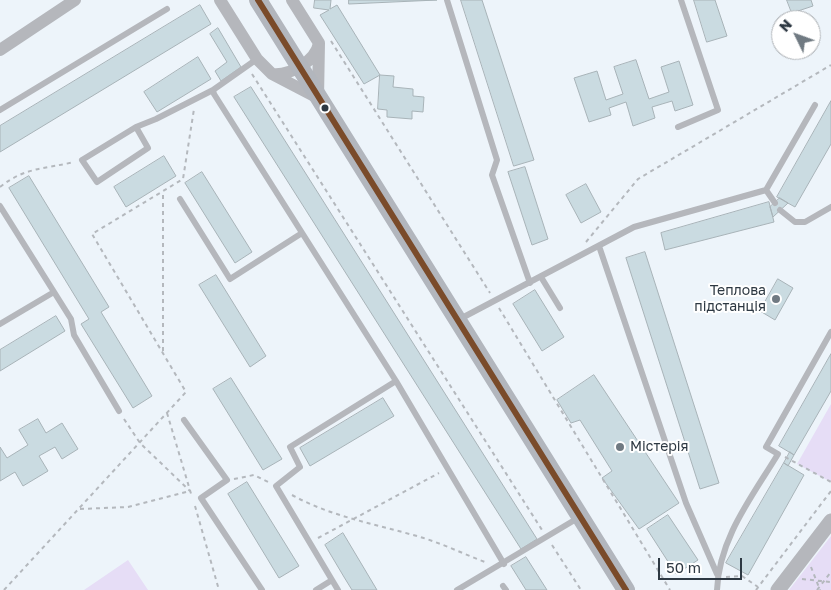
<!DOCTYPE html>
<meta charset="utf-8">
<style>
body{margin:0}
#map{position:relative;width:831px;height:590px;overflow:hidden;background:#edf4fa;font-family:"Golos Text",sans-serif}
canvas{display:block}
.north{position:absolute;left:771px;top:10px;width:50px;height:50px;box-sizing:border-box;background:#fff;border:1px solid #abafb3;border-radius:50%;rotate:312deg;font-size:14px;font-weight:700;line-height:20px;text-align:center;color:#2d3842}
.north::after{content:'';display:block;margin:auto;width:18px;height:22px;background:#707a82;clip-path:polygon(50% 0,100% 100%,50% 72%,0 100%)}
.scale{position:absolute;left:658px;top:558px;width:84px;height:22px;box-sizing:border-box;border:2px solid #2d3842;border-top:0;padding-left:6px;font-size:15px;line-height:18px;white-space:nowrap;color:#2d3842;-webkit-text-stroke:4px #fff;paint-order:stroke}
</style>
<div id="map">
<canvas width="831" height="590"></canvas>
<div class="north">N</div>
<div class="scale">50 m</div>
</div>
<script>
const context = document.querySelector('canvas').getContext('2d');
context.lineJoin = 'round';
function fill(path, color) {
  context.fillStyle = color;
  context.fill(path, 'evenodd');
}
function trace(path, color, width, dash) {
  context.strokeStyle = color;
  context.lineWidth = width;
  context.lineCap = dash ? 'butt' : 'round';
  context.setLineDash(dash || []);
  context.stroke(path);
}
function label(font, color, halo, rows, align = 'center') {
  context.font = font + ' "Golos Text",sans-serif';
  context.lineWidth = 4;
  context.setLineDash([]);
  context.textBaseline = 'middle';
  context.strokeStyle = halo;
  context.fillStyle = color;
  for (const [text, x, y, turn = 0] of rows) {
    context.save();
    context.translate(x, y);
    context.rotate((+turn || 0) * Math.PI / 180);
    context.textAlign = isNaN(turn) ? turn : align;
    if (halo) context.strokeText(text, 0, 0);
    context.fillText(text, 0, 0);
    context.restore();
  }
}
fill(new Path2D(`
 M831 404V482L797 464Z
 M831 536V590H789Z
 M128 560 148 590H84Z`), '#e6ddf6');
const building = new Path2D(`
 M315 0H331L330 9 337 5 380 75 364 84 320 15 329 10 314 8Z
 M349 0H437L349 4Z
 M461 0H482L534 160 514 166Z
 M694 0H715L727 36 707 42Z
 M787 0H811L813 6 792 13Z
 M200 5 211 24 0 152V126Z
 M218 28 241 67 221 81 215 71 227 62 210 34Z
 M198 57 211 79 157 112 144 92Z
 M636 60 649 99 669 92 661 67 679 61 693 105 675 111 672 101 652 107 655 118 633 126 626 102 609 108 611 115 589 122 574 78 597 71 606 100 623 94 614 67Z
 M380 75 394 76 393 87 413 89V96L424 97 423 112 412 111V119L387 117V110L378 109Z
 M251 87 537 539 521 549 234 97Z
 M831 101V144L795 207 777 197Z
 M164 156 176 176 126 207 114 187Z
 M525 167 548 239 532 245 508 172Z
 M202 172 252 252 235 263 185 183Z
 M29 176 109 307 101 312 152 396 133 408 81 324 89 319 9 188Z
 M586 184 601 212 581 223 566 195Z
 M780 198 788 203 773 217 770 207Z
 M769 202 774 222 665 250 661 233Z
 M645 252 719 483 700 489 626 258Z
 M216 275 266 356 250 367 199 285Z
 M778 279 793 288 775 320 760 311Z
 M535 290 564 337 542 351 513 304Z
 M56 316 65 331 0 371V350Z
 M831 354V391L794 455 779 446Z
 M594 375 679 503 639 529 602 478 612 471 580 420 571 423 557 400Z
 M231 378 282 459 263 470 213 389Z
 M383 398 394 416 310 466 300 448Z
 M38 419 46 433 62 423 78 449 62 459 55 447 39 456 48 471 23 486 15 472 0 481V447L7 458 28 445 19 430Z
 M790 452 794 455 788 466 784 463Z
 M784 463 804 475 748 575 726 563Z
 M247 482 299 566 279 578 228 494Z
 M668 515 698 560 676 574 647 529Z
 M343 533 377 590H352L344 577 325 545Z
 M526 557 547 590H526L511 566Z`);
fill(building, '#cadbe1');
trace(building, '#a8b3b8', 1);
trace(new Path2D(`
 M331 41 490 293
 M252 74 542 530
 M0 187C25 167 45 169 74 162
 M586 242 638 179 831 65
 M499 308 670 590
 M163 351V191
 M167 413 192 497
 M124 419 140 443 190 491
 M785 457 831 482
 M234 479 254 475 268 482
 M292 495C330 516 371 523 413 535 437 541 461 553 485 562
 M195 506 219 590
 M80 509 128 507 190 491
 M318 538 439 473
 M552 545 581 590
 M811 567 820 590
 M726 577 742 576 758 587
 M802 579 831 582
 M4 590 186 392 92 234 183 179 194 109
 M756 590 831 491
 M817 590 831 572`), '#b4b8bd', 2, [4, 4]);
trace(new Path2D(`
 M447 0 497 160 492 175 530 283
 M257 59 213 90 214 94 396 381 504 564
 M0 110 167 9
 M136 127 148 148 97 182 82 160 136 127 156 119 213 90
 M678 127 718 110 681 0
 M180 199 230 279 302 233
 M775 203 766 190 815 105
 M0 206 71 319 74 335 119 411
 M780 210 795 222H805L831 207
 M599 246 686 503 717 574
 M541 277 560 308
 M458 320 634 227 766 190
 M0 324 54 292
 M184 420 227 480 201 498 262 590
 M332 580 276 486 300 467 290 447 396 381
 M503 586 506 590
 M316 590 332 580 338 590
 M457 590 578 518
 M717 590C719 538 752 497 778 454L766 447 831 332`), '#b5b7bc', 6);
trace(new Path2D(`
 M220 0 257 59 272 74 318 98 319 43
 M0 50 75 0
 M272 74C290 76 316 61 319 43L292 0`), '#b5b7bc', 12);
trace(new Path2D(`
 M778 590 831 521`), '#b5b7bc', 15);
trace(new Path2D(`
 M258 0 626 590`), '#b2b6bd', 18);
trace(new Path2D(`
 M258 0 626 590`), '#7a4b2a', 6);
for (const [x, y, r, color] of [
 [325,108,4.5,"#2d3842"],
 [776,299,5,"#707a82"],
 [620,447,5,"#707a82"]
]) {
  const dot = new Path2D();
  dot.arc(x, y, r, 0, 2 * Math.PI);
  context.fillStyle = color;
  context.fill(dot);
  trace(dot, '#fff', 2);
}
label('14px', '#2d3842', '#fff', [
 ["Теплова",766,291],
 ["підстанція",766,307],
 ["Містерія",630,447,"left"]
], 'right');
</script>
